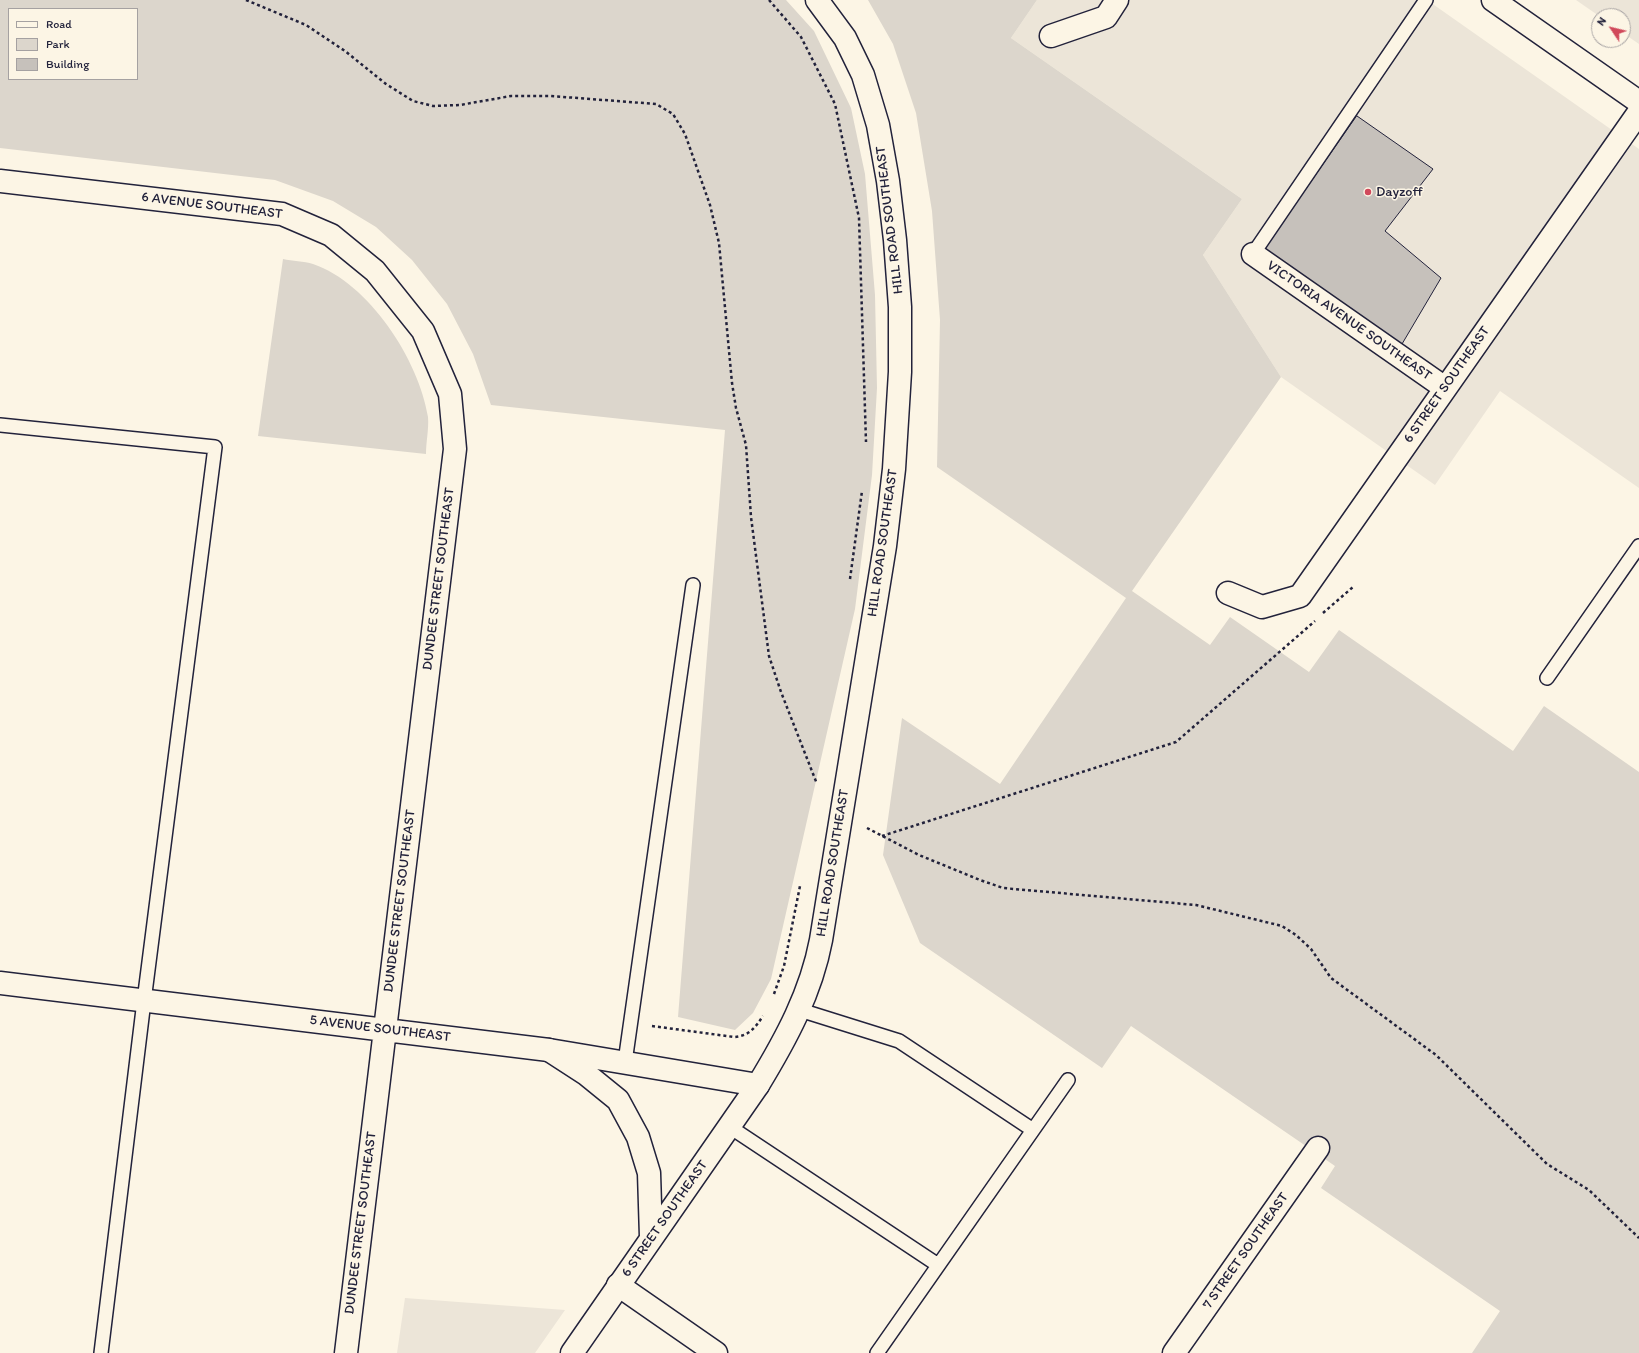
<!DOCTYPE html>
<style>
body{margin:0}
#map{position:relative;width:1639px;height:1353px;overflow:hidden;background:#fcf5e5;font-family:Itim,sans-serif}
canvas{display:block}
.legend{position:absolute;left:8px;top:8px;width:130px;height:72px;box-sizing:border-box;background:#fcf5e5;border:1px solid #a5a1a1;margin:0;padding:5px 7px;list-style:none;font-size:12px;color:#22223b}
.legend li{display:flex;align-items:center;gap:8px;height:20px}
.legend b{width:20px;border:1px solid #a5a1a1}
.north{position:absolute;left:1591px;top:8px;width:40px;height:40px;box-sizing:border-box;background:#fcf5e5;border:1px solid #a5a1a1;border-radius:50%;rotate:305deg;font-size:11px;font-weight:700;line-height:16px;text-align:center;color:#22223b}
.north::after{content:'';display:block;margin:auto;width:14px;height:18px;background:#d1495b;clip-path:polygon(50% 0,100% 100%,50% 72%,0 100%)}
</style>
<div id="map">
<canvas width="1639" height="1353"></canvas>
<ul class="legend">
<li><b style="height:5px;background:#fcf5e5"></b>Road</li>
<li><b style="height:11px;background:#dcd6cc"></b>Park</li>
<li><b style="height:11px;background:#c6c1bb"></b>Building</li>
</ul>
<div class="north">N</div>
</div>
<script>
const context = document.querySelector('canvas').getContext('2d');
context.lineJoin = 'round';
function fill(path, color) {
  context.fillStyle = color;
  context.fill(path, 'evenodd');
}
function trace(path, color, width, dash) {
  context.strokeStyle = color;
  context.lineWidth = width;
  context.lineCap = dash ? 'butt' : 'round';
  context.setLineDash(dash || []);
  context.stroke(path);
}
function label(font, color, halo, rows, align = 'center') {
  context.font = font + ' Itim,sans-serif';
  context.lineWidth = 3;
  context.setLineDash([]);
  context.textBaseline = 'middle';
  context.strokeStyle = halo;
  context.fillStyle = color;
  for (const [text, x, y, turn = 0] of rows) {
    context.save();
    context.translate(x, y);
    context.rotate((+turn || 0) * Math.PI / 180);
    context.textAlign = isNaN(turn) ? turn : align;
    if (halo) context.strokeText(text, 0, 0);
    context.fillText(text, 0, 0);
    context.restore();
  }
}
fill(new Path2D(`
 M1037 0H1427L1639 149V488L1500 391 1435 485 1281 377 1203 255 1242 199 1011 38Z
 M1576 0H1639V44L1623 33V16H1599Z
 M405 1298 565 1310 535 1353H397Z`), '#ece5d8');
fill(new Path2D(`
 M0 0H786L814 31 851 108 865 174 875 295 877 388 872 475 855 609 771 979 753 1013 735 1030 678 1017 725 430 491 405 473 354 447 304 412 260 376 227 333 201 275 180 0 148ZM9 9H137V79H9Z
 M868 0H1037L1011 38 1242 199 1203 255 1281 377 1132 591 1210 645 1230 617 1309 672 1339 630 1513 751 1544 706 1639 772V1353H1472L1500 1311 1321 1188 1335 1166 1131 1026 1102 1068 920 943 883 855 902 718 1000 784 1126 598 937 467 940 320 932 211 916 113 893 44Z
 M283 259C292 261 304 261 313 264 369 283 419 360 428 417 429 429 426 442 426 454L258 436Z`), '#dcd6cc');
const building = new Path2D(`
 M1357 116 1433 169 1385 231 1441 278 1402 344 1263 251Z`);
fill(building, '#c6c1bb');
trace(building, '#22223b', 1);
const lane = new Path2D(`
 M1253 254 1426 0
 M0 425 215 447 144 1001 101 1353
 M1547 678 1639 546
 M800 1010 899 1041 1033 1130
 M625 1062 693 585
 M730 1127 938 1265
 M877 1353 1068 1080`);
const street = new Path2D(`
 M1051 36 1106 17 1117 0
 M0 181 282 214 331 235 375 271 423 331 450 394 455 449 346 1353
 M1253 254 1445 388
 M1228 593 1262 607 1300 596 1639 112
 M0 983 549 1050 758 1085
 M618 1285 716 1353
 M1174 1353 1318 1148`);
const secondary = new Path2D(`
 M1493 0 1639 102
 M549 1050 586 1074 618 1100 638 1137 649 1173 651 1237
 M572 1353 758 1085C786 1039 811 993 821 940L885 546 894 469 900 372V307L895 240 888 181 878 125 863 75 845 38 817 0`);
trace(lane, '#22223b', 16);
trace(street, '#22223b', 25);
trace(secondary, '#22223b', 25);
trace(new Path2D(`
 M246 0 306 25 345 51 386 84 413 101 433 106 460 105 511 96H551L656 104 673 114 685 134 710 205 719 243 732 383 736 408 746 445 751 517 769 656 781 692 817 784
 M769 0 801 37 835 104 859 218 866 442
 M850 579 862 491
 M1323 613 1353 587
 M867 828 919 855 980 880 1003 888 1196 905 1282 926 1296 935 1311 949 1331 978 1436 1055 1547 1164 1589 1190 1639 1238
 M882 836 1176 742 1315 621
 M774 994 784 966 800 886
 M652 1026 734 1037C749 1036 755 1028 763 1016`), '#22223b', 2.5, [3, 3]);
trace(lane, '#fcf5e5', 13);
trace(street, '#fcf5e5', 22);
trace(secondary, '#fcf5e5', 22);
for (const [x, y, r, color] of [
 [1368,192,4,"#d1495b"]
]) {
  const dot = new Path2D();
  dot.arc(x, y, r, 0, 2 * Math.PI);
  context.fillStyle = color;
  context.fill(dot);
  trace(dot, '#fcf5e5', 1.5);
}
label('14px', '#22223b', '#fcf5e5', [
 ["Dayzoff",1376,192]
], 'left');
label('14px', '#22223b', '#fcf5e5', [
 ["6 AVENUE SOUTHEAST",212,206,7],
 ["HILL ROAD SOUTHEAST",890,220,-97],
 ["VICTORIA AVENUE SOUTHEAST",1349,321,35],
 ["6 STREET SOUTHEAST",1447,385,-55],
 ["HILL ROAD SOUTHEAST",883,543,-82],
 ["DUNDEE STREET SOUTHEAST",439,579,-83],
 ["HILL ROAD SOUTHEAST",833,863,-81],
 ["DUNDEE STREET SOUTHEAST",400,901,-83],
 ["5 AVENUE SOUTHEAST",380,1029,7],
 ["6 STREET SOUTHEAST",665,1219,-55],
 ["DUNDEE STREET SOUTHEAST",361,1223,-83],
 ["7 STREET SOUTHEAST",1246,1251,-55]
]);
</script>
